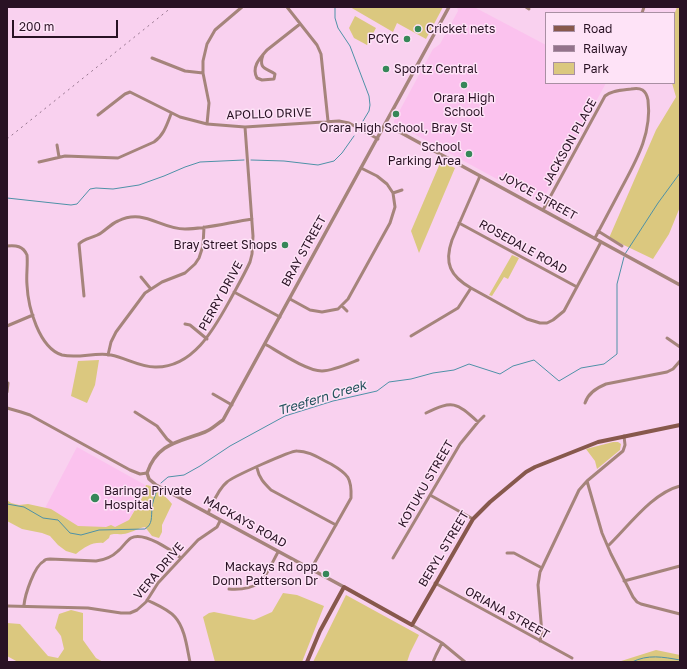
<!DOCTYPE html>
<style>
body{margin:0}
#map{position:relative;width:687px;height:669px;overflow:hidden;background:#f9d1ef;font-family:"Golos Text",sans-serif}
canvas{display:block}
.frame{position:absolute;inset:0;border:8px solid #291224;pointer-events:none}
.legend{position:absolute;left:545px;top:12px;width:130px;height:72px;box-sizing:border-box;background:#fee3f7;border:1px solid #a98fa3;margin:0;padding:5px 7px;list-style:none;font-size:12px;color:#291224}
.legend li{display:flex;align-items:center;gap:8px;height:20px}
.legend b{width:20px;border:1px solid #a98fa3}
.scale{position:absolute;left:12px;top:20px;width:106px;height:18px;box-sizing:border-box;border:2px solid #291224;border-top:0;padding-left:5px;font-size:12px;line-height:14px;white-space:nowrap;color:#291224;-webkit-text-stroke:3px #fee3f7;paint-order:stroke}
</style>
<div id="map">
<canvas width="687" height="669"></canvas>
<div class="frame"></div>
<ul class="legend">
<li><b style="height:5px;background:#87584c"></b>Road</li>
<li><b style="height:5px;background:#93738b"></b>Railway</li>
<li><b style="height:11px;background:#dbc87f"></b>Park</li>
</ul>
<div class="scale">200 m</div>
</div>
<script>
const context = document.querySelector('canvas').getContext('2d');
context.lineJoin = 'round';
function fill(path, color) {
  context.fillStyle = color;
  context.fill(path, 'evenodd');
}
function trace(path, color, width, dash) {
  context.strokeStyle = color;
  context.lineWidth = width;
  context.lineCap = dash ? 'butt' : 'round';
  context.setLineDash(dash || []);
  context.stroke(path);
}
function label(font, color, halo, rows, align = 'center') {
  context.font = font + ' "Golos Text",sans-serif';
  context.lineWidth = 3;
  context.setLineDash([]);
  context.textBaseline = 'middle';
  context.strokeStyle = halo;
  context.fillStyle = color;
  for (const [text, x, y, turn = 0] of rows) {
    context.save();
    context.translate(x, y);
    context.rotate((+turn || 0) * Math.PI / 180);
    context.textAlign = isNaN(turn) ? turn : align;
    if (halo) context.strokeText(text, 0, 0);
    context.fillText(text, 0, 0);
    context.restore();
  }
}
fill(new Path2D(`
 M457 7H474L546 45V83H606L541 203 394 123V121L433 49 440 44 458 11Z
 M77 447 147 486 123 531 85 533 44 510Z`), '#fbc2ee');
fill(new Path2D(`
 M350 7H443L426 39 397 23 393 32Z
 M677 7H680V207L669 234 653 259 609 238 656 130 676 97 672 83H674V15Z
 M355 16 376 28 367 45 354 38 349 28Z
 M441 161 455 168 419 253 411 231Z
 M512 255 519 258 508 279 504 277 492 296 489 295Z
 M99 360 95 385 87 403 71 396 78 361Z
 M613 442H618L621 444 620 450 597 469 595 461 586 449Z
 M146 485C153 485 168 498 172 504L162 525V532L159 538 152 536 145 527C138 528 129 534 123 534 118 535 115 533 110 535L109 538 103 543C92 542 85 547 76 554L66 551 58 545 50 536 42 533 22 529 7 521V500L11 503 19 505 28 504 51 509 78 526 106 527 111 525 115 527 129 520 146 491 145 488Z
 M283 593 297 595 324 606 302 662H215L203 617 209 613 214 612 254 620 272 612Z
 M346 595 419 635 410 653 407 662H313Z
 M71 610 83 613V640L96 658 103 662H18L7 656V623L20 624 48 656 58 658 64 649 61 636 55 628 59 614Z
 M656 650 680 655V662H618Z`), '#dbc87f');
trace(new Path2D(`
 M335 7V18L338 28 350 46 369 96 370 105 369 111 363 121
 M251 160 284 161 318 165 334 161 342 153 354 136
 M7 198 71 205 77 204 90 189 96 188 113 189 139 185 164 176 185 167 200 162 244 160
 M625 254 658 203 680 173
 M161 483 168 477 184 475 200 466 230 446 285 416 333 401 377 391 389 382 411 379 433 373 454 370 469 364 500 374 513 366 534 360 559 381 581 368 604 364 617 354V284L624 257
 M7 504 24 507 43 518 58 520 70 533 81 535 99 530 145 529C153 524 151 517 152 509 152 503 155 496 157 490
 M632 662C648 654 663 657 680 660`), '#4e91a7', 1);
trace(new Path2D(`
 M287 7 317 45 321 54 328 121
 M526 7 529 9
 M642 13 644 7
 M263 55C258 69 266 68 275 74L274 79 262 80 257 78C251 67 260 58 267 50L300 24
 M152 58 185 71 203 73
 M98 115 125 94 130 92 180 117 207 124 245 127 339 121 349 123 378 139
 M207 124 209 103 203 73V61L207 44 215 30 242 7
 M57 145 59 157
 M39 162 65 156 118 158 154 142C164 135 167 124 171 114
 M480 176 452 240C444 263 450 276 471 288L527 319 540 323H547L553 320 564 311 601 242
 M393 193 402 190
 M543 210 605 96C612 90 623 90 631 89 641 87 646 90 648 100 652 133 637 159 622 187 613 204 604 221 595 238
 M459 223 577 287
 M598 231 622 246
 M7 246C16 245 23 246 27 255 28 265 26 275 27 285 28 307 39 348 62 355 78 359 95 352 111 355 126 358 140 367 155 367 193 368 214 329 230 300 237 287 244 275 250 262L252 254 253 236 245 127
 M141 277 150 288
 M234 292 280 317
 M84 296 79 244C84 238 94 238 101 233 107 229 111 224 118 221 144 208 160 229 185 229 206 229 231 222 252 219
 M290 299 310 310 322 312 338 309 348 299 390 223 395 207 393 193 387 184 377 176 361 168
 M342 306 347 311
 M185 324 190 325 207 339
 M7 326 33 315
 M411 336 458 308 471 288
 M667 338 680 347
 M265 344C279 352 307 371 322 371 332 371 348 364 358 360
 M108 355 111 342 116 332 145 293 162 282 185 273 195 264 199 258 203 246 204 227
 M7 392 8 383
 M213 394 232 405
 M585 403C588 393 596 388 606 384L667 372 673 369 680 361
 M7 408 21 412 30 415 130 470 140 474 147 473
 M135 412 157 426 167 439 172 443
 M478 422 484 416
 M257 468C259 478 264 483 271 490L336 525
 M587 481 602 533 611 554 633 597 637 602 641 604 680 614
 M430 495 473 519
 M208 513C213 503 218 489 227 482 232 477 292 450 297 451 310 451 320 459 331 464 348 474 352 478 351 498L311 569
 M608 546C628 527 652 493 680 486
 M507 553H514L542 568
 M393 558 460 444 478 422C456 402 453 400 426 413
 M624 581 680 566
 M435 583 572 658
 M229 589C262 591 264 578 278 552
 M147 600C157 605 168 609 175 617 185 628 187 648 190 662
 M24 605C25 595 34 566 44 561 45 559 48 559 50 559L96 561C104 560 112 557 118 551 123 547 126 541 131 538 144 531 171 550 181 558
 M7 606 88 608 121 613H130L137 610 146 602 158 583 185 554 198 540 217 527 220 521
 M412 625 442 643 465 662
 M540 641 542 634 538 585 540 572 579 490 587 481 623 451 625 445 624 436
 M433 662 436 655 442 643`), '#a5847b', 3);
trace(new Path2D(`
 M385 124 680 285
 M344 587 156 485 149 479 147 473C157 443 179 442 205 432 211 430 217 424 223 420L449 7`), '#a5847b', 3.5);
trace(new Path2D(`
 M307 662 320 631 344 587 412 625 473 519 490 502 526 472 535 467 598 442 680 425`), '#87584c', 4);
trace(new Path2D(`
 M7 139 172 7`), '#93738b', 1, [2, 4]);
for (const [x, y, r, color] of [
 [418,29,4,"#368758"],
 [407,39,4,"#368758"],
 [386,69,4,"#368758"],
 [464,85,4,"#368758"],
 [396,114,4,"#368758"],
 [469,154,4,"#368758"],
 [285,245,4,"#368758"],
 [95,498,5,"#368758"],
 [326,574,4,"#368758"]
]) {
  const dot = new Path2D();
  dot.arc(x, y, r, 0, 2 * Math.PI);
  context.fillStyle = color;
  context.fill(dot);
  trace(dot, '#fee3f7', 1.5);
}
label('12px', '#291224', '#fee3f7', [
 ["Cricket nets",426,29,"left"],
 ["PCYC",399,39],
 ["Sportz Central",394,69,"left"],
 ["Orara High",464,98,"center"],
 ["School",464,112,"center"],
 ["Orara High School, Bray St",396,128,"center"],
 ["School",461,147],
 ["Parking Area",461,161],
 ["Bray Street Shops",277,245],
 ["Baringa Private",104,491,"left"],
 ["Hospital",104,505,"left"],
 ["Mackays Rd opp",318,567],
 ["Donn Patterson Dr",318,581]
], 'right');
label('12px', '#291224', '#fee3f7', [
 ["APOLLO DRIVE",269,114,-2],
 ["JACKSON PLACE",570,142,-61],
 ["JOYCE STREET",538,196,29],
 ["ROSEDALE ROAD",523,247,29],
 ["BRAY STREET",304,251,-61],
 ["PERRY DRIVE",221,296,-61],
 ["KOTUKU STREET",426,484,-60],
 ["MACKAYS ROAD",245,522,29],
 ["BERYL STREET",444,549,-59],
 ["VERA DRIVE",159,571,-50],
 ["ORIANA STREET",507,613,29]
]);
label('italic 13px', '#26545e', '#fee3f7', [
 ["Treefern Creek",322,398,-17]
]);
</script>
